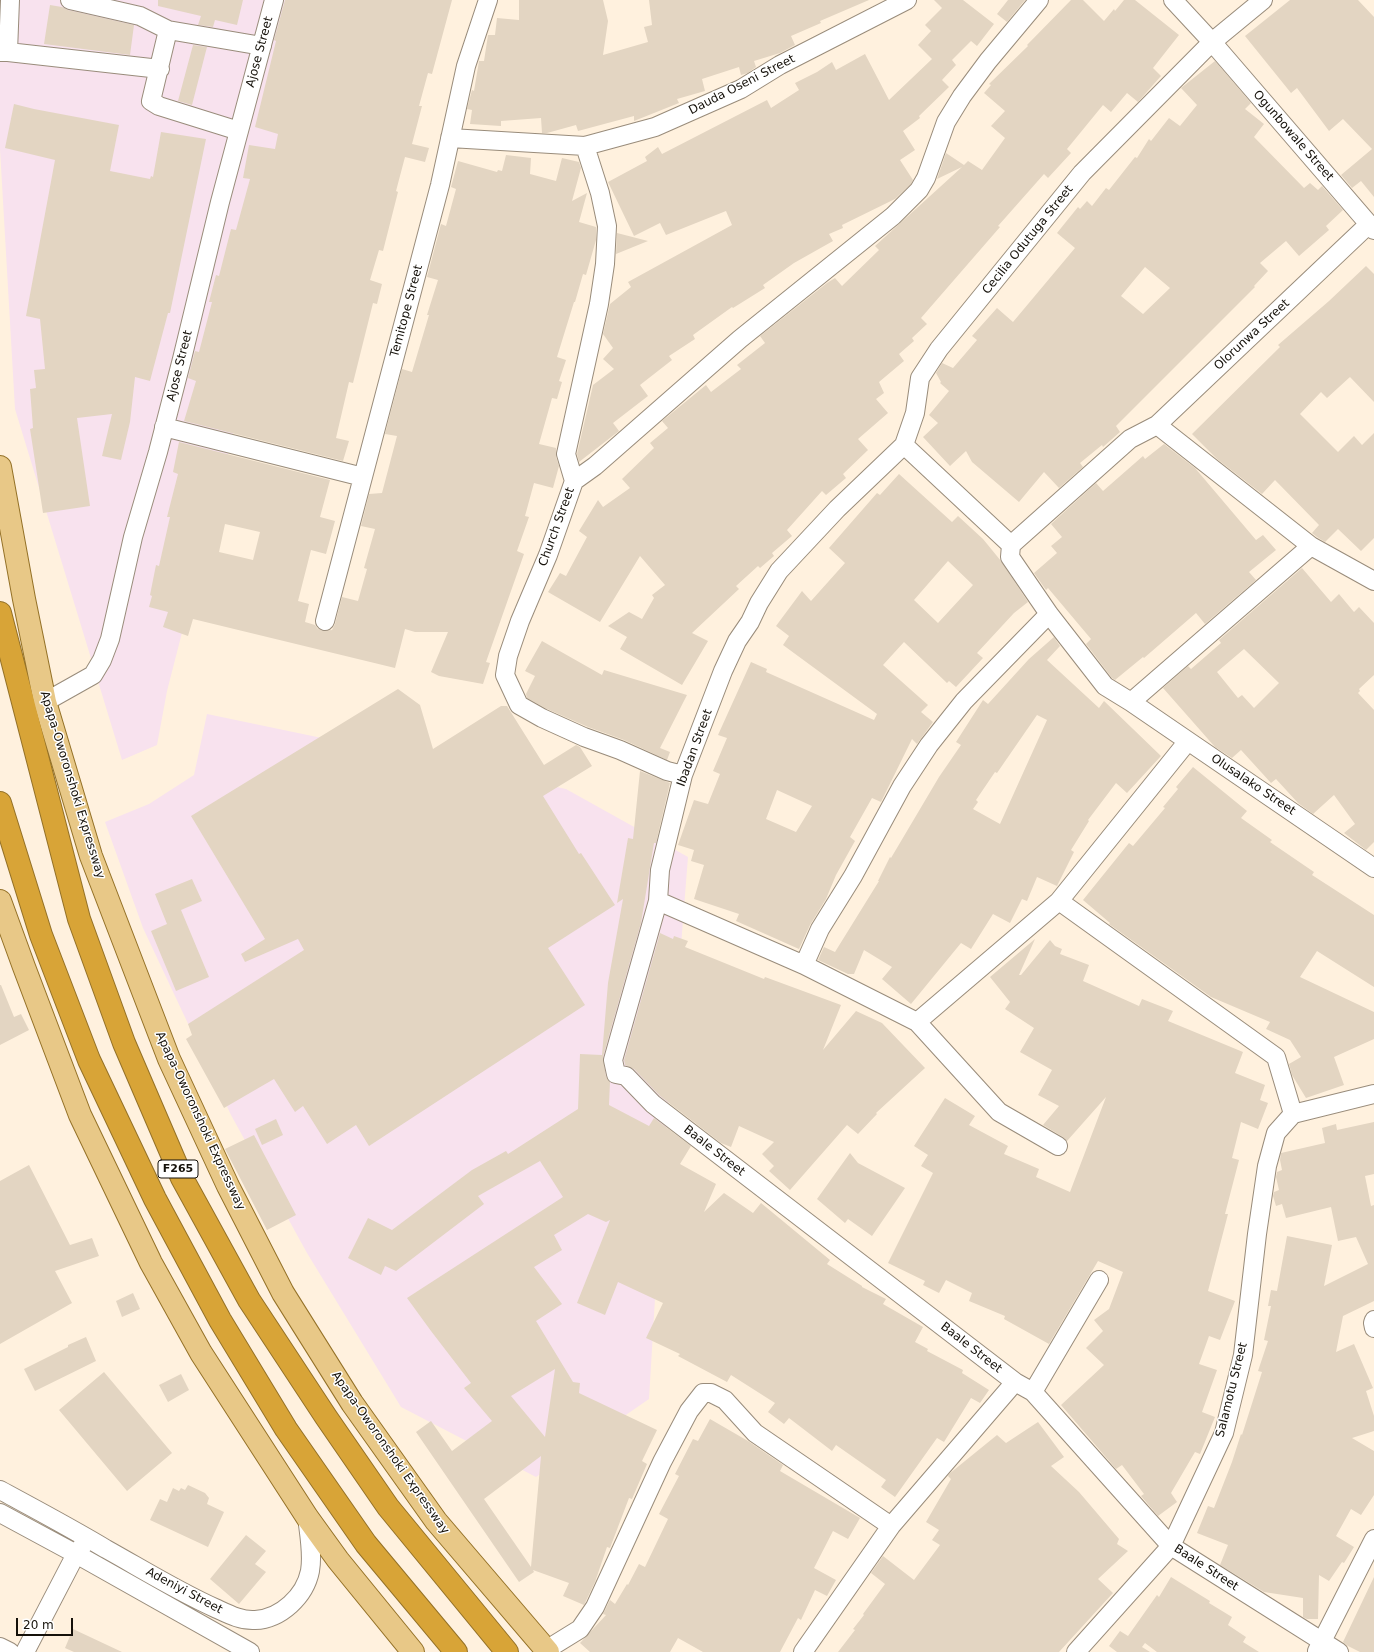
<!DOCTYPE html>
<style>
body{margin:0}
#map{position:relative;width:1374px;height:1652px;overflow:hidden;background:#fff1de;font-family:"DejaVu Sans",sans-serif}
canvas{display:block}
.scale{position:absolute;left:16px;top:1618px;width:57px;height:18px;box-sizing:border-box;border:2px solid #15110a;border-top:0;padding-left:5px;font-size:12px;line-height:14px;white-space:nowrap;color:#15110a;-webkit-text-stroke:3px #fff;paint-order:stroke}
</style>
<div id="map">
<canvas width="1374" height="1652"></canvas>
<div class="scale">20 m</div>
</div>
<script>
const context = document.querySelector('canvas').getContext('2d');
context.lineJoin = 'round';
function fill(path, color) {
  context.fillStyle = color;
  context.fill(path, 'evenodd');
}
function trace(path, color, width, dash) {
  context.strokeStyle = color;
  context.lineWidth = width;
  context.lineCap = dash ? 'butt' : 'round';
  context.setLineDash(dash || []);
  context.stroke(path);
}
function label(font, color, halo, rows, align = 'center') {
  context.font = font + ' "DejaVu Sans",sans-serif';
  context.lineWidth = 3;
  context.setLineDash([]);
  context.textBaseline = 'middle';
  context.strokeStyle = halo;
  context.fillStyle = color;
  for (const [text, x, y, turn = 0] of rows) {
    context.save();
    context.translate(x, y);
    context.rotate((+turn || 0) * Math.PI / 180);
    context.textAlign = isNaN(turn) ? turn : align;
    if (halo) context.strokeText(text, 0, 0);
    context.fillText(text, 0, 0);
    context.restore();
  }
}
fill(new Path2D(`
 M0 0H342L276 267 167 691 157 745 122 760 15 409 0 149Z
 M207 714 566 789 688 857 661 1198 649 1399 536 1477 401 1407 307 1253 231 1115 143 928 105 822 149 804 194 775Z`), '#f8e2ee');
fill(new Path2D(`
 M158 0H243L237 25 215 20 213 27 198 25 201 16 158 6Z
 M285 0H452L432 74 428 73 419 106H422L412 144 429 148 425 162 405 157 396 191 398 192 383 251 379 250 370 280 382 284 377 304 373 303 353 383 349 382 336 438 349 441 343 461 184 421 196 381 188 378 195 351 199 352 212 302H209L216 275 219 276 231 229 236 230 250 179 243 178 249 145 275 149 278 134 255 127 276 41 274 40Z
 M519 0H603L608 21 603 55 648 42 644 27 652 25 649 0H869L820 21 821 23 791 36 795 45 780 53 754 61 756 67 748 73 741 75 739 67 702 79 705 91 677 99 679 103 634 121V116L578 131 576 125 547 133H542L541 118 501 121V126L470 124 472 110 467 109 472 90 474 91 479 61H484L488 35H495L497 18 519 20Z
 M934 0H963L994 24 977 46 971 41 952 60 956 65 942 80 949 87 919 116 920 118 903 131 915 150 900 160 913 180 911 184 895 199 842 225 843 228 829 234 833 241 794 263 763 285 765 288 733 308 732 307 693 335 695 339 669 356 672 360 640 385 648 396 613 423 619 431 579 462 577 454 593 385 614 369 603 359 613 348 603 334 610 304 631 287 628 282 732 225 726 211 666 235 660 223 634 236 608 182 647 161 645 157 658 147 662 154 767 100 771 108 799 90 795 83 817 72 832 62 836 70 865 54 889 100 932 59 918 45 931 31 925 25 942 8Z
 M1008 0H1025L1007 22 997 14Z
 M1071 0H1083L1104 21 1114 9 1115 11 1124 0H1135L1179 35 1153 68 1161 76 1138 102 1127 93 1111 112 1103 105 1067 149 1071 153 1048 178 1044 174 998 226 1000 227 921 318 927 324 912 338 914 341 899 354 904 361 879 382 884 393 876 399 888 413 858 439 868 450 843 474 846 478 826 495 822 491 787 530 792 536 772 553 774 556 760 568 758 566 736 586 739 589 692 633 708 641 682 685 620 649 627 637 608 626 629 612 642 619 654 598 652 595 665 585 640 556 600 622 548 592 560 573 566 576 587 537 579 531 598 500 603 507 630 488 622 479 654 448 650 443 668 428 662 421 706 385 711 392 741 369 737 365 765 343 760 336 827 283 835 278 842 286 879 250 875 246 962 167 937 179 946 153 964 165 968 161 982 170 1005 138 991 126 1005 111 984 93 991 85 989 84 1028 46 1027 45Z
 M1290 0H1358L1374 17V197L1361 181 1352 188 1341 175 1372 149 1343 119 1329 131 1297 88 1291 93 1245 36Z
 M50 5 62 7 68 10 134 25 130 55 44 44Z
 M193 45 207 47 192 105 178 101Z
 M1215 61 1251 103 1245 109 1264 124 1254 137 1304 188 1310 183 1318 190 1322 186 1343 210 1326 226 1329 230 1299 256 1286 241 1260 263 1268 271 1254 286 1255 287 1116 426 1120 432 1103 447 1102 445 1080 463 1083 467 1059 488 1044 472 1019 502 972 462 966 451 950 466 923 437 938 423 929 415 949 391 940 383 941 382 936 373 942 363 953 368 977 340 972 336 997 308 1013 322 1075 248 1057 233 1078 207 1080 209 1087 201 1092 206 1106 188 1109 190 1135 157 1137 158 1149 139 1151 141 1169 118 1180 126 1197 105 1181 88ZM1145 267 1170 288 1143 314 1121 296Z
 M14 104 34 109 119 125 110 171 150 179 151 176 153 177 161 132 206 139 170 313H168L150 381 135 377 130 422 121 460 102 456 112 414 77 418 90 506 43 513 30 429 33 428 30 389 36 388 34 370 45 369 40 319 26 316 55 160 5 148Z
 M506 155 531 158 530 174 556 181 562 158 579 162 581 168 572 201 587 193 579 222 596 227V240L586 275 583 274 575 302H574L557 357 566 360 559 381 562 382 557 399 552 398 539 444 556 448V457L559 466 553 488 534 483 525 516 529 517 517 551 524 554 486 662 490 663 483 684 439 676 431 672 448 632H415L405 629 395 668 193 619 188 636 163 627 168 612 149 607 152 596 150 595 156 565 159 566 170 517H167L178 474 173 472 179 442 330 480 320 517 335 521 326 554 311 550 298 601 309 604 305 622 315 625 318 629 323 631 332 630 335 624 342 597 358 601 367 569 364 568 375 529 361 526 369 494 382 493 397 436 385 434 402 369 412 372 429 315H427L438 280 427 277 441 224 446 226 456 189 451 187 458 161 497 172 498 170 502 171ZM225 524 260 532 253 560 219 552Z
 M617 233 648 241 616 254Z
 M1366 266 1374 274V402L1350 377 1327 398 1321 392 1300 414 1338 452 1354 436 1362 445 1374 433V538L1361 551 1338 529 1325 542 1317 537 1312 533 1319 525 1275 480 1262 494 1217 459 1192 434 1280 347 1278 345 1329 301Z
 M1164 444 1195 468 1256 540 1263 535 1276 550 1249 572 1256 580 1205 624 1196 613 1144 658 1143 657 1115 680 1112 678 1086 644 1091 639 1048 588 1046 590 1034 573 1057 553 1051 546 1062 537 1051 524 1096 483 1103 491 1143 456 1145 459Z
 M899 474 952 522 958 516 983 539 1001 561 1028 602 1014 613 977 653 983 658 956 687 949 681 947 683 904 642 883 665 928 705 921 712 933 722 917 744 912 739 881 802 872 798 850 837 855 841 836 875 826 899 810 925 799 949 736 921 739 914 694 899 704 865 691 861 694 850 678 845 694 800 708 804 720 774 713 771 727 738 718 735 751 662 767 669 766 672 874 720 877 714 783 645 789 636 776 626 802 591 811 601 845 563 829 548 877 493 880 495ZM948 561 973 585 938 623 914 600ZM777 790 812 806 796 832 766 819Z
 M1302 568 1331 602 1339 594 1354 612 1359 607 1374 623V675L1359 689 1360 691 1358 693 1374 710V842L1366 850 1344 833 1355 824 1334 795 1313 814 1298 803 1276 779 1271 783 1241 750 1232 758 1215 747 1163 688 1188 666 1191 669 1221 643 1219 640ZM1244 649 1279 683 1254 708 1242 695 1238 698 1217 672Z
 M1054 637 1060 646 1047 660 1099 708 1104 701 1161 756 1127 793 1116 783 1088 820 1089 821 1071 850 1074 852 1057 886 1037 877 1027 901 1022 899 1010 923 993 914 971 949 961 943 911 1004 882 979 892 967 864 950 854 974H848L818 960 824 947 835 952 879 881H878L890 857 891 858 939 777 961 745 956 742 983 700 988 704 1029 659ZM1037 715 1047 720 1000 824 973 809 978 802 976 800 995 772 997 773Z
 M542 641 602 675 604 670 687 695 660 748 670 752 667 760 624 740 588 727 547 709 527 698 526 694 535 676 525 671Z
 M398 689 420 705 433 749 501 706H507L544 765 576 745 580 747 592 766 543 796 579 854 581 853 615 905 548 948 585 1005 369 1146 356 1125 327 1144 303 1106 295 1112 274 1079 224 1108 186 1039 192 1035 188 1024 304 950 298 939 245 962 241 954 265 939 191 816Z
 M1193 767 1247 811 1241 818 1272 840 1270 842 1314 872 1312 875 1374 915V987L1317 951 1300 977 1374 1012V1039L1334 1057 1344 1085 1306 1098 1292 1075 1289 1064 1301 1057 1290 1040 1266 1029 1270 1022 1211 997 1109 924 1110 923 1083 900 1129 843 1133 846 1165 808 1163 807 1178 789 1176 787Z
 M640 771 670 783 656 843H654L641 923 603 1057 606 1076 610 1082 609 1105 649 1126 654 1118 691 1146 680 1164 716 1184 704 1212 724 1193 753 1213 761 1203 830 1260 827 1264 862 1286V1287L886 1299 883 1304 923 1327 915 1342 928 1349 927 1351 963 1370 962 1373 989 1390 980 1403 971 1398 944 1442 937 1438 895 1497 881 1487 886 1480 836 1445 832 1451 789 1418 784 1424 768 1412 775 1403 731 1375 727 1382 678 1356 680 1354 646 1338 663 1303 618 1282 605 1315 577 1303 610 1220 606 1222 588 1214 554 1235 562 1250 534 1267 562 1304 536 1321 573 1382 580 1383 579 1393 657 1430 642 1461 647 1464 632 1499 629 1498 610 1548 607 1547 595 1582 584 1605 563 1596 569 1583 533 1570 534 1572 519 1582 416 1432 431 1421 452 1451 492 1421 464 1388 471 1383 431 1331 407 1298 563 1197 540 1161 478 1196 484 1204 396 1271 385 1266 381 1275 348 1258 368 1218 392 1230 472 1170 506 1151 508 1154 578 1109 580 1054 602 1055 608 983 623 899 617 903 628 838 633 839ZM555 1369 545 1437 511 1396ZM541 1456 531 1567 484 1499Z
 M192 879 202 901 181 910 209 977 176 991 151 931 167 924 155 894Z
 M660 933 673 939 674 936 688 941 685 947 764 979 765 977 841 1005 823 1050 856 1011 882 1023 925 1068 876 1113 877 1114 858 1134 847 1125 790 1190 769 1171 774 1166 762 1154 774 1142 739 1126 731 1147 721 1143 660 1096 634 1069 625 1065 624 1060Z
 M1035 939 1019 975H1021L1050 940 1055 946 1062 949 1060 954 1089 965 1083 981 1139 1006 1142 999 1173 1011 1168 1021 1243 1052 1235 1073 1265 1085 1260 1100 1268 1103 1258 1129 1241 1122 1232 1158 1239 1160 1225 1214H1228L1208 1291 1235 1301 1220 1340 1209 1336 1199 1364 1217 1370 1202 1412 1215 1417 1200 1454 1195 1452 1171 1493 1177 1502 1158 1516 1141 1496 1144 1494 1122 1465 1116 1469 1061 1405 1104 1365 1086 1348 1103 1331 1094 1320 1109 1309 1123 1272 1098 1261 1049 1344 1004 1319 1005 1316 969 1301 972 1293 946 1280 939 1293 923 1285 925 1281 888 1263 933 1173 921 1166 928 1155 914 1146 945 1098 975 1116 969 1125 1008 1146 1004 1154 1039 1169 1036 1177 1070 1192 1106 1097 1067 1141 1063 1137 1043 1125 1059 1106 1038 1095 1052 1070 1020 1052 1034 1028 1005 1009 1010 1002 990 977Z
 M0 985H1L14 1017 21 1014 29 1030 0 1045Z
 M276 1119 283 1135 262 1145 255 1129Z
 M1374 1122V1174L1365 1176 1371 1206 1374 1205V1301L1343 1316 1336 1352 1354 1344 1373 1388 1366 1391 1374 1416V1431L1352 1438 1374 1451V1495L1361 1515 1351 1509 1336 1536 1354 1547 1344 1563 1342 1562 1329 1581 1319 1575 1318 1619H1307L1303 1617V1598L1264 1592 1220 1565 1228 1545 1197 1533 1208 1506 1214 1508 1232 1462 1241 1434 1242 1435 1262 1372 1258 1371 1268 1341 1264 1340 1271 1306H1268L1271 1290 1277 1291 1287 1236 1332 1245 1324 1286 1368 1264 1356 1237 1338 1241 1331 1207 1286 1218 1282 1204 1276 1206 1273 1196 1274 1192 1279 1190 1276 1177 1277 1172 1282 1170 1280 1160 1281 1153 1325 1143 1322 1128 1336 1124 1337 1130Z
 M254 1135 296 1215 267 1230 225 1149Z
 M850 1153 858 1163 905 1188 872 1236 848 1219 845 1223 817 1199Z
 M29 1165 70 1245 92 1238 99 1256 55 1271 72 1303 0 1344V1181Z
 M133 1293 140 1309 122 1317 116 1301Z
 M86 1337 96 1361 35 1391 24 1369 68 1347V1345Z
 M104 1372 172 1453 127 1491 59 1410Z
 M181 1374 189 1390 168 1402 159 1385Z
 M710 1419 748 1441 783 1465 780 1471 860 1518 848 1539 833 1531 814 1568 836 1580 827 1596 815 1590 801 1620 798 1618 780 1652H703L678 1638 670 1652H590L580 1643 606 1615 603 1614 610 1600 615 1604 627 1584 628 1585 639 1564 645 1567 668 1519 659 1514 679 1476 675 1474 693 1439 698 1441Z
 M1038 1422 1064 1457 1051 1466 1079 1492 1119 1539 1117 1544 1128 1551 1098 1579 1113 1593 1059 1652H838L855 1630 853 1629 864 1615 863 1614 885 1584 871 1573 883 1556 914 1580 940 1545 932 1540 939 1530 926 1522 951 1479 948 1476 949 1474 997 1435 1006 1443Z
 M188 1485 205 1493 209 1498 207 1504 224 1512 208 1547 150 1520 160 1499 167 1502 173 1488 179 1491 181 1488 185 1490Z
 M246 1535 266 1551 255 1564 266 1572 239 1604 210 1579Z
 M1171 1577 1210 1601 1209 1603 1232 1617 1228 1625 1246 1637 1243 1642 1259 1652H1157L1145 1643 1142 1647 1150 1652H1117L1109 1646 1120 1631 1128 1636 1157 1595 1159 1597Z
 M1374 1577V1652H1360L1348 1646 1343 1642Z
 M73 1629 122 1652H74L65 1648Z`), '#e3d5c2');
const minor = new Path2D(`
 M70 0 140 16 168 30
 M1173 0 1212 42 1374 230
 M1263 0 1212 42 1082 173 939 349 920 378 915 413 904 445 837 509 779 571 759 603 750 622 737 641 723 671 683 775 660 870 658 901 613 1060 616 1074 626 1076 653 1104 1015 1382 1033 1392 1171 1546 1339 1652
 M0 52H8L10 0
 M8 52 160 69
 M239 131 159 106 151 101 168 30 262 46
 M450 138 585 146 655 127 741 89 780 65 907 0
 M585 146 600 193 607 226 605 264 599 304 566 454 574 481 548 555 520 621 508 656 505 675 519 705 542 718 584 737 620 750 667 771 683 775
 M1369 224 1157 425 1130 439 1011 545 1010 557 1049 614 1105 686 1131 702 1374 868
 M1157 425 1311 546 1374 581
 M164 427 363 477
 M904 445 1011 545
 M574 481 595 466 740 339 893 216 919 190 926 178 946 122 962 96 988 61 1039 0
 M325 621 440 185 466 66 488 0
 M45 702 93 675 102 660 110 639 133 537 158 452 182 359 220 202 274 0
 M1131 702 1311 546
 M658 901 804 965 917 1022 999 1112 1058 1146
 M1059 901 1276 1057 1293 1114
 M804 965 820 929 853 876 902 786 929 745 964 701 1049 614
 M917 1022 1059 901 1188 741
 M1293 1114 1374 1094
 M1374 1320 1373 1323 1374 1328
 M1033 1392 1099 1280
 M0 1490C35 1509 71 1528 106 1549 142 1569 177 1591 215 1608 228 1614 241 1621 255 1620 281 1619 305 1596 310 1571 313 1554 309 1534 307 1517
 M0 1513 76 1554 250 1652
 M0 1647 10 1652
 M546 1650 580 1629 595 1607 662 1462 689 1411 703 1393H711L725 1400 755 1433 891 1526
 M1317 1651 1374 1539
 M25 1652 76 1554 83 1545
 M803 1652 891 1526 1015 1382
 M1076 1652 1171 1546 1224 1433 1243 1355 1257 1234 1267 1166 1276 1133 1293 1114`);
const major = new Path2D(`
 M0 467 24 599 45 702 91 856 169 1059 228 1186 283 1293 352 1403 436 1521 548 1652
 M0 901 24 967 80 1115 151 1263 201 1353 307 1517 338 1560 413 1652`);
const highway = new Path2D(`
 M0 613 79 919 124 1043 182 1178 249 1300 326 1417 388 1507 507 1652
 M0 803 41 935 89 1060 155 1199 220 1320 286 1429 366 1544 456 1652`);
trace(minor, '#998c7b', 20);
trace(major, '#947127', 24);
trace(highway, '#947127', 24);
trace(minor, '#fff', 18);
trace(major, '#e8c887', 22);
trace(highway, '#d8a437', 22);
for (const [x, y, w] of [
 [178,1169,40]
]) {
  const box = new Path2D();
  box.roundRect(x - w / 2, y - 9, w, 18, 3);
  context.fillStyle = '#fff';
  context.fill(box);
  trace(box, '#15110a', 1);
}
label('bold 11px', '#15110a', null, [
 ["F265",178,1169]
]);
label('12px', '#15110a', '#fff', [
 ["Ajose Street",260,52,-75],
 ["Dauda Oseni Street",742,85,-27],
 ["Ogunbowale Street",1293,136,49],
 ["Cecilia Odutuga Street",1028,240,-51],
 ["Temitope Street",407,311,-75],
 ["Olorunwa Street",1252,335,-43],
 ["Ajose Street",180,366,-76],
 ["Church Street",557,527,-70],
 ["Ibadan Street",695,748,-70],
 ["Apapa-Oworonshoki Expressway",72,785,73],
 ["Olusalako Street",1253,785,34],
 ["Apapa-Oworonshoki Expressway",200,1121,65],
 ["Baale Street",714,1151,38],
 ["Baale Street",971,1348,38],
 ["Salamotu Street",1232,1390,-76],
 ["Apapa-Oworonshoki Expressway",390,1453,55],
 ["Baale Street",1206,1568,33],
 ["Adeniyi Street",184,1591,28]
]);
</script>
